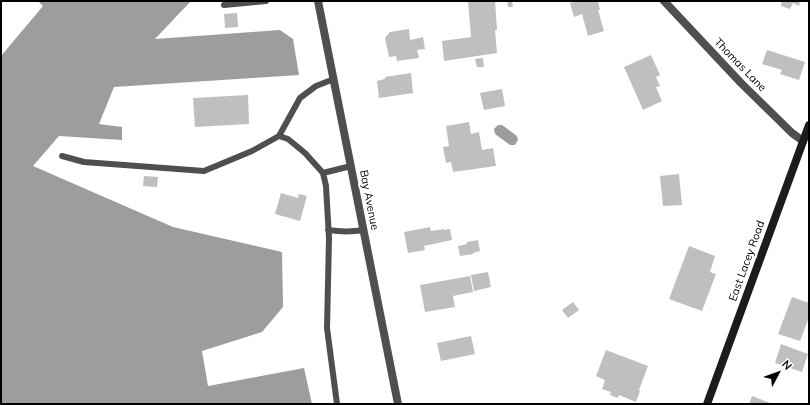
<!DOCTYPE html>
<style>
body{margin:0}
#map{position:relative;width:810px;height:405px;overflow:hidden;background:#fff;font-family:Mulish,sans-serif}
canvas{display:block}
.frame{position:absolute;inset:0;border:2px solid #000;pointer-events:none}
.north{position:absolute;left:758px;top:353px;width:40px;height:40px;-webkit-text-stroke:3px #fff;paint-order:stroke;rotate:49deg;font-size:11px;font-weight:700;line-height:16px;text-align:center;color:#000}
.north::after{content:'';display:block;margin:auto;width:14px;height:18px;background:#000;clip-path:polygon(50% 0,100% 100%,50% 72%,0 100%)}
</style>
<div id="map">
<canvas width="810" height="405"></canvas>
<div class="frame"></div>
<div class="north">N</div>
</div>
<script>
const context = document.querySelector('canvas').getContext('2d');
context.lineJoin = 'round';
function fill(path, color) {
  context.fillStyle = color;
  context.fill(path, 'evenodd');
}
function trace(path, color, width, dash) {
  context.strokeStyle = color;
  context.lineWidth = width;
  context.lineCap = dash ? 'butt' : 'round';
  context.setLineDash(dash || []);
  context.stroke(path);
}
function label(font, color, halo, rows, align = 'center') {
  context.font = font + ' Mulish,sans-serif';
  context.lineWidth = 4;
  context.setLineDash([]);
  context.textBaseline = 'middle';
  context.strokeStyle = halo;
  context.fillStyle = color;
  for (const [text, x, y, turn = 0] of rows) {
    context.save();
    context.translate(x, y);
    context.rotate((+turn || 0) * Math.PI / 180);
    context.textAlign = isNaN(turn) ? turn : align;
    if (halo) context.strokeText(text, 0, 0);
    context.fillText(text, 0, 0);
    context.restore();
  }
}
fill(new Path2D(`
 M38 1H191L155 39 280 30 293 39 299 75 114 87 99 124 122 127V140L59 136 33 166 173 227 282 252 283 307 262 332 202 351 208 386 304 368 312 404H1V56L43 6Z
 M498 125H502L517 136 518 140 515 145H510L495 134 494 129Z`), '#9d9d9d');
fill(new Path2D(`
 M468 1H495L497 30H495L497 53 444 61 442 41 471 37Z
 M507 1H512L513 7H508Z
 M577 1H598L600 10H598L604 31 588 36 582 14 574 17 570 3Z
 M782 1H800L799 6 793 3 790 9 781 6Z
 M237 13 238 27 225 28 224 14Z
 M409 29 410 40 423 37 425 49 417 50 419 58 397 61 396 56 389 57 385 38 390 32Z
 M767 50 805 62 799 80 780 74 782 70 762 64Z
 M651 55 660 75 656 77 660 86 656 87 662 101 643 110 624 67Z
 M483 58 484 67H477L475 59Z
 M411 73 413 93 379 98 377 81 385 79V77Z
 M502 89 505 106 484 110 480 93Z
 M248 95 249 124 195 127 193 98Z
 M469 122 471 134 479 132 482 150 493 148 496 166 453 172 451 162 446 163 443 147 449 146 446 126Z
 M679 174 682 205 663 206 660 176Z
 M144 176 158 177 157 187 143 186Z
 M281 193 298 198 299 194 307 196 300 221 275 214Z
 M430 227 431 231 444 229V230L450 229 452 240 424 246 425 250 408 253 404 232Z
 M478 240 480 251 473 253V254L460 256 458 246 467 244V242Z
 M689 246 715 256 710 272 716 274 702 311 669 299Z
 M488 272 491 287 474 291 471 275Z
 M470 276 473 292 453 296 455 307 425 312 420 285Z
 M792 297 809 303V320H808L800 341 778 334Z
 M573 302 579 310 568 318 562 310Z
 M471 336 475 354 441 361 437 343Z
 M781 344 808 354 802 372 775 363Z
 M606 350 648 366 639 390 640 391 636 402 619 395 618 398 610 395 611 392 602 389 605 380 596 376Z
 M752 396 773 404H749Z`), '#bfbfbf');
trace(new Path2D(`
 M224 5 266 1
 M279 136 300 98 316 86 334 79
 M62 156 84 162 204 171 252 151 279 136 288 139 305 153 323 173
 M328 230C341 232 352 232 364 230
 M337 404 327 328 329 238 326 186 323 173 351 166`), '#4f4f4f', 6);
trace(new Path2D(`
 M318 1 398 404
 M664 1 741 83 792 133 803 141`), '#4f4f4f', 8);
trace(new Path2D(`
 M707 404 809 125`), '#1c1c1c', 8);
label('11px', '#000', '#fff', [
 ["Thomas Lane",740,65,46],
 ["Bay Avenue",369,200,79],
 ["East Lacey Road",747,261,-70]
]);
</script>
